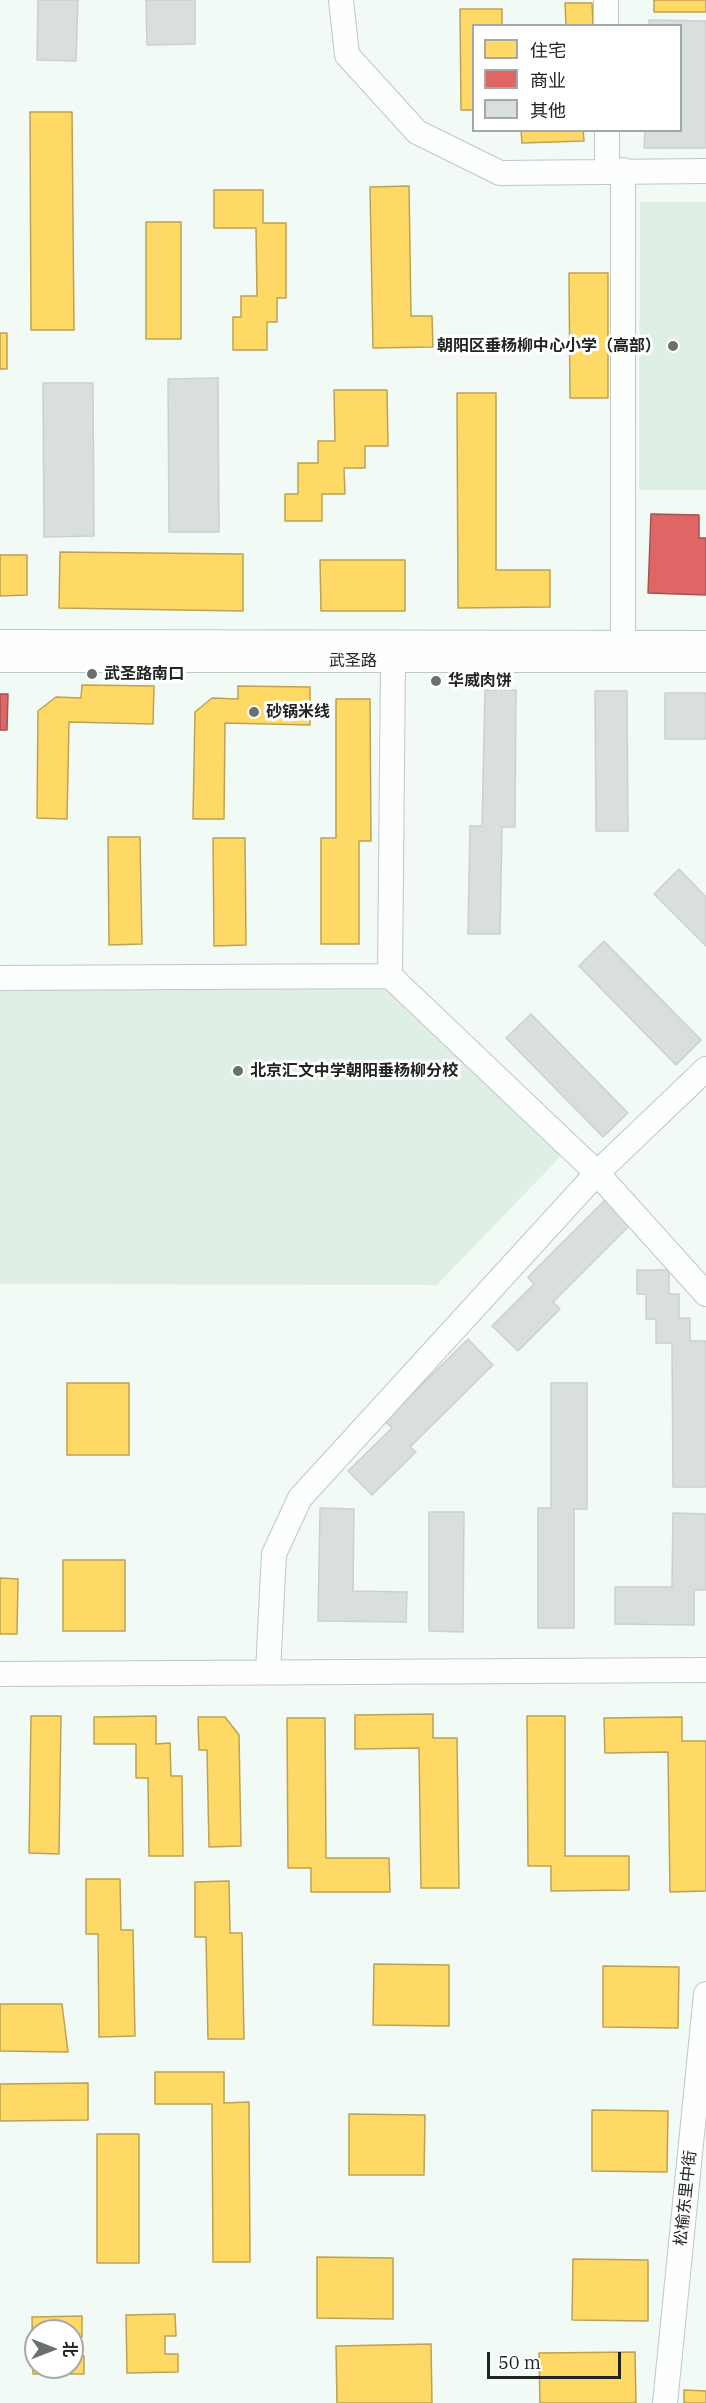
<!DOCTYPE html>
<meta charset="utf-8">
<style>
body{margin:0}
#map{position:relative;width:706px;height:2403px;overflow:hidden;background:#f2faf6;font-family:"IBM Plex Serif","Noto Sans SC",serif}
canvas{display:block}
.legend{position:absolute;left:472px;top:24px;width:210px;height:108px;box-sizing:border-box;background:#fff;border:2px solid #a6a8a7;margin:0;padding:8px 10px;list-style:none;font-size:18px;color:#202522}
.legend li{display:flex;align-items:center;gap:12px;height:30px}
.legend b{width:30px;border:2px solid #a6a8a7}
.north{position:absolute;left:24px;top:2319px;width:60px;height:60px;box-sizing:border-box;background:#fff;border:2px solid #a6a8a7;border-radius:50%;rotate:90deg;font-size:16px;font-weight:700;line-height:24px;text-align:center;color:#202522}
.north::after{content:'';display:block;margin:auto;width:21px;height:27px;background:#6a706c;clip-path:polygon(50% 0,100% 100%,50% 72%,0 100%)}
.scale{position:absolute;left:487px;top:2352px;width:134px;height:27px;box-sizing:border-box;border:3px solid #202522;border-top:0;padding-left:8px;font-size:18px;line-height:21px;white-space:nowrap;color:#202522;-webkit-text-stroke:4px #fff;paint-order:stroke}
</style>
<div id="map">
<canvas width="706" height="2403"></canvas>
<ul class="legend">
<li><b style="height:16px;background:#ffd966"></b>住宅</li>
<li><b style="height:16px;background:#e06666"></b>商业</li>
<li><b style="height:16px;background:#d9dfdb"></b>其他</li>
</ul>
<div class="north">北</div>
<div class="scale">50 m</div>
</div>
<script>
const context = document.querySelector('canvas').getContext('2d');
context.lineJoin = 'round';
function fill(path, color) {
  context.fillStyle = color;
  context.fill(path, 'evenodd');
}
function trace(path, color, width, dash) {
  context.strokeStyle = color;
  context.lineWidth = width;
  context.lineCap = dash ? 'butt' : 'round';
  context.setLineDash(dash || []);
  context.stroke(path);
}
function label(font, color, halo, rows, align = 'center') {
  context.font = font + ' "IBM Plex Serif","Noto Sans SC",serif';
  context.lineWidth = 6;
  context.setLineDash([]);
  context.textBaseline = 'middle';
  context.strokeStyle = halo;
  context.fillStyle = color;
  for (const [text, x, y, turn = 0] of rows) {
    context.save();
    context.translate(x, y);
    context.rotate((+turn || 0) * Math.PI / 180);
    context.textAlign = isNaN(turn) ? turn : align;
    if (halo) context.strokeText(text, 0, 0);
    context.fillText(text, 0, 0);
    context.restore();
  }
}
fill(new Path2D(`
 M640 202H706V490H639Z
 M0 986 390 987 562 1155 437 1285 0 1284Z`), '#e0efe6');
const homes = new Path2D(`
 M654 0H706V12H654Z
 M565 3H592L593 26H566Z
 M460 9H502V26H474V110H461Z
 M30 112H72L74 330H31Z
 M521 130H583L584 141 522 143Z
 M409 186 411 316H432L433 347 373 348 370 187Z
 M214 190H263V223H286V298H277V322H267V350H233V317H241V296H257L256 228H214Z
 M146 222H181V339H146Z
 M569 273H608V398H570Z
 M0 333H7V369H0Z
 M334 390H387L388 446H365V468H344L345 494H322V521H285V494H298V463H318V441H335Z
 M457 393H496V570H550V607L458 608Z
 M60 552 243 554V611L59 608Z
 M0 555H27V595L0 596Z
 M320 560H405V611H321Z
 M82 685 154 686 153 724 69 722 67 819 37 818 38 711 56 697 81 698Z
 M238 686 310 687V725L225 723 224 819H193L195 712 212 698 238 699Z
 M336 699H370L371 841H359V944H321V838H336Z
 M108 837H140L142 944 109 945Z
 M213 838H245L246 945 214 946Z
 M67 1383H129V1455H67Z
 M63 1560H125V1631H63Z
 M0 1578 18 1579 17 1634H0Z
 M433 1714V1738H457L459 1888H421L419 1748 355 1749V1715Z
 M31 1716H61L59 1854 29 1853Z
 M156 1716V1744L170 1743 171 1776H182L183 1856H149L148 1778H136V1744H94V1717Z
 M527 1716H565V1856H629V1890L551 1891V1866H528Z
 M198 1717H225L239 1735 241 1846 209 1847 207 1750H199Z
 M682 1717V1741H706V1891L670 1892 668 1752 605 1753 604 1718Z
 M287 1718H325L326 1858H389L390 1892H311V1868H288Z
 M86 1879H120L121 1930H133L135 2036 99 2037 98 1934H86Z
 M229 1881 230 1933H242L244 2039H208L206 1937H195V1882Z
 M374 1964 449 1965V2026L373 2025Z
 M603 1966 679 1967 678 2028 603 2027Z
 M0 2004H62L68 2052 0 2051Z
 M155 2072H224V2103L249 2102 250 2262H213L212 2104H155Z
 M88 2083V2120L0 2121V2084Z
 M592 2110 668 2111 667 2172 592 2171Z
 M349 2114 425 2115 424 2175H349Z
 M97 2134H139V2263H97Z
 M317 2257 393 2258V2319L317 2318Z
 M573 2259 648 2260V2321L572 2320Z
 M175 2314 176 2336H165V2354H178V2372L127 2373 126 2315Z
 M82 2316V2337H72V2331H36V2367H72V2356H84V2374H33L32 2317Z
 M431 2344 432 2403H337L336 2346Z
 M635 2352 636 2403H540L539 2353Z
 M684 2390 706 2391V2403H684Z`);
fill(homes, '#ffd966');
trace(homes, '#bca352', 1.5);
const shops = new Path2D(`
 M651 514 699 515V538H706V595L648 593Z
 M0 694H8L7 730H0Z`);
fill(shops, '#e06666');
trace(shops, '#a65252', 1.5);
const building = new Path2D(`
 M38 0H78L76 61 37 60Z
 M146 0H195V44L147 45Z
 M649 20 706 21V148H644L645 130H680V26H649Z
 M218 378 219 532H169L168 379Z
 M43 383H93L94 536 44 537Z
 M485 690H516L515 827H502L500 934H468L470 826H482Z
 M595 691H627L628 831H596Z
 M665 693H706V739H665Z
 M679 869 706 897V946L654 894Z
 M604 941 701 1040 676 1065 579 966Z
 M531 1014 628 1113 603 1137 506 1038Z
 M609 1196 634 1221 553 1302 560 1309 518 1351 492 1326 534 1284 528 1277Z
 M637 1270H669V1294H679V1318H690V1341H706V1487H673L672 1343H656V1319H646V1294H637Z
 M468 1339 493 1365 410 1447 416 1452 372 1495 348 1471 392 1428 385 1421Z
 M551 1383H587V1509H574V1628H538V1508H551Z
 M320 1508 354 1509 353 1591 407 1592 406 1622 318 1621Z
 M429 1512H464L463 1632 429 1631Z
 M673 1513 706 1514V1590H694V1625L615 1624V1587H672Z`);
fill(building, '#d9dfdb');
trace(building, '#cbd1ce', 1.5);
const minor = new Path2D(`
 M341 0 347 55 417 132 500 173 706 171
 M606 0V26
 M607 130V171
 M623 170V643
 M0 642 706 643
 M0 660H706
 M393 661 390 976 597 1173 706 1294
 M0 978 390 976
 M268 1671 274 1554 300 1498 597 1173 706 1069
 M0 1674 706 1670
 M665 2403 706 1994`);
trace(minor, '#c1c7c4', 26);
trace(minor, '#fdfefe', 24);
for (const [x, y, r, color] of [
 [673,346,6,"#6a706c"],
 [92,674,6,"#6a706c"],
 [436,681,6,"#6a706c"],
 [254,712,6,"#6a706c"],
 [238,1071,6,"#6a706c"]
]) {
  const dot = new Path2D();
  dot.arc(x, y, r, 0, 2 * Math.PI);
  context.fillStyle = color;
  context.fill(dot);
  trace(dot, '#fff', 2);
}
label('bold 16px', '#202522', '#fff', [
 ["朝阳区垂杨柳中心小学（高部）",661,346,"right"],
 ["武圣路南口",104,674],
 ["华威肉饼",448,681],
 ["砂锅米线",266,712],
 ["北京汇文中学朝阳垂杨柳分校",250,1071]
], 'left');
label('16px', '#202522', '#fff', [
 ["武圣路",353,661],
 ["松榆东里中街",686,2198,-84]
]);
</script>
